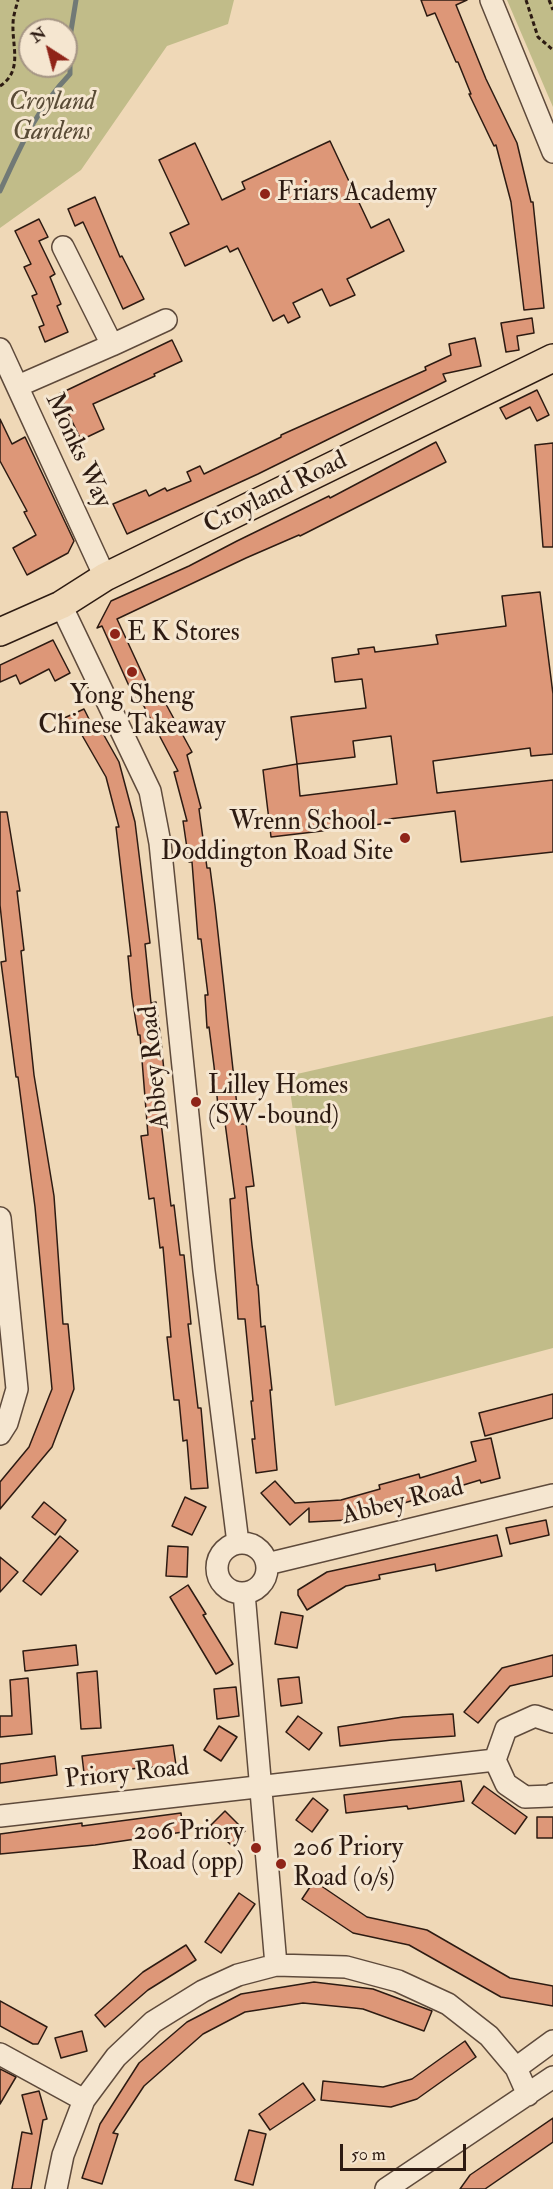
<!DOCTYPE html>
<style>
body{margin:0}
#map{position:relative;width:553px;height:2189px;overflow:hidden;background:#efd8b7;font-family:"IM FELL Double Pica",serif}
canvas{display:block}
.north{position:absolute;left:18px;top:18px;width:60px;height:60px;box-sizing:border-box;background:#f5e6d0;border:2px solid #a59584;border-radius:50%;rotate:324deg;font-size:16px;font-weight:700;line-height:24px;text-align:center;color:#2d1b12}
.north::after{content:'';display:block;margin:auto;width:21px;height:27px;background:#8f2418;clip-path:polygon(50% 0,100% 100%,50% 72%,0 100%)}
.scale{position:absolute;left:340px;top:2144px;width:126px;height:27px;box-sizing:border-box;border:3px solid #2d1b12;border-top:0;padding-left:8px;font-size:18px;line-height:21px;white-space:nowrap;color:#2d1b12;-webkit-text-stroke:4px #f5e6d0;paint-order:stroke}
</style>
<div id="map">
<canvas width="553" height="2189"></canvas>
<div class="north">N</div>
<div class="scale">50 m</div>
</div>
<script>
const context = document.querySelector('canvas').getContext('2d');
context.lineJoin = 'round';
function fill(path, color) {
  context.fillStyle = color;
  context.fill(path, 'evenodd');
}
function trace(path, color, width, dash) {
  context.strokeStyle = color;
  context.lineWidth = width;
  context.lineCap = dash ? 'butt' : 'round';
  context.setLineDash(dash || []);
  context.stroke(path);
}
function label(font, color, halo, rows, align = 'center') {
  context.font = font + ' "IM FELL Double Pica",serif';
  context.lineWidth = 6;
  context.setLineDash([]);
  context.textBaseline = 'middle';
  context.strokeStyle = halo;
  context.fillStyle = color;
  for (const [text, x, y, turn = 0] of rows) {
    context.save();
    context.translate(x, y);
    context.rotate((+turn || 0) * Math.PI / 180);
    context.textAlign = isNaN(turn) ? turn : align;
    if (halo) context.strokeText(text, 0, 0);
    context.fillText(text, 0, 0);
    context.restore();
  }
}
fill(new Path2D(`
 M0 0H234L228 24 167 46 81 170 0 228ZM30 30H66V66H30Z
 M507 0H553V107Z
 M553 1016V1348L335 1406 288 1076Z`), '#c1bc89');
trace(new Path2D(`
 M0 191C21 146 35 111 70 74V37L76 0`), '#717976', 5);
const building = new Path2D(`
 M421 0H467L456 5 486 79 517 143 531 202H533L544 308 524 310 511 202 496 145 494 146 469 94H471L458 62H456L435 13 427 16Z
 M330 141 371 228 389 219 404 251 347 279 355 295 330 306 322 289 293 303 300 317 288 323 284 315 273 321 238 248 230 252 227 246 185 266 170 233 189 224 159 160 195 143 222 200 245 189 242 182Z
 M95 197 120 257 122 256 144 299 123 309 83 222 75 226 68 209Z
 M39 219 48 237 39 241 55 274 50 277 61 304 57 306 68 332 45 342 39 327 44 325 32 296 37 294 24 267 31 264 15 231Z
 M532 318 534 333 517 336 519 350 506 352 501 323Z
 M475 338 481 366 443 374 446 381 430 389 258 474 127 534 113 504 146 490 149 496 165 488 167 491 191 481 187 472 200 466 204 474 281 437V435L426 370 425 367 451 355 449 344Z
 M172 340 182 361 154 374 155 376 93 404 104 429 81 440 59 394Z
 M537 390 549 415 537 421 530 407 506 419 500 408Z
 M0 419 12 444 25 437 74 541 68 553 27 575 13 548 36 535 24 512 27 511 0 461Z
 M436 442 446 462 300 536 299 535 246 558 117 619 154 699 161 695 192 752 187 755 201 808 199 809 207 868H210L215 906 239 1124H246L254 1186 246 1187 252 1245 257 1285H258L261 1327 265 1326 272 1390H270L277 1470 256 1473 252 1439H255L251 1401H253L245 1319H238L230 1199 235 1198 224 1115 219 1116 214 1066 209 1027 207 1028 205 995H208L201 939H198L192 862H189L183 821H187L174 772 178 771 138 695 134 697 102 626 97 628 111 601 189 566 237 541 329 496 330 498Z
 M553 443V547H543L535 445Z
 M540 592 553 694V754L531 756 530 748 433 761 437 793 553 780V852L461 862 455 811 389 819 390 823 271 837 263 770 297 764 291 717 366 708 362 679 335 682 332 658 359 654 358 649 374 647 375 652 438 644 436 635 506 626 502 596ZM391 736 397 784 300 796 297 764 355 757 353 741Z
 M53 640 70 673 55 681 49 669 20 684 16 675 0 682V665Z
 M84 709 96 733 101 730 119 762 135 822 150 943 145 944 151 1003 156 1002 161 1041 164 1071 160 1072 165 1121 161 1122 171 1206 174 1205 180 1255H184L191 1324H188L198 1408H201L208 1488 191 1489 187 1440 183 1441 179 1400H174L167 1337H171L163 1247 160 1248 154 1198 149 1199 141 1136 148 1135 140 1035H138L132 997 128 956H131L116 827H119L106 777 79 730 70 735 62 719Z
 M0 812H7L20 891H17L24 950 21 951 34 1075 54 1196 63 1324H68L74 1389 52 1447 0 1509V1482L29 1447 52 1389 35 1207 18 1077H16L1 962 6 961 0 905Z
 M553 1394V1418L485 1436 479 1413Z
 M491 1438 500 1478 481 1483 480 1480 348 1520 309 1522V1508L290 1525 261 1493 275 1481 295 1503 341 1500 380 1489 379 1485 419 1474 420 1478 476 1461 471 1442Z
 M185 1497 206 1507 192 1535 172 1526Z
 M44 1502 66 1520 55 1535 32 1517Z
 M546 1520 549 1535 510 1544 506 1528Z
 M497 1535 502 1556 436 1571 435 1564 379 1575 380 1579 346 1586 307 1610 298 1595V1590L327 1572Z
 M60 1536 78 1551 41 1595 23 1581Z
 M168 1546 188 1547 187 1577 166 1576Z
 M0 1557 18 1572 0 1592Z
 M188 1585 206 1614 203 1615 233 1664 216 1674 170 1597Z
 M281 1612 303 1616 297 1648 275 1644Z
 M76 1645 78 1665 25 1671 23 1651Z
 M553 1655V1676L510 1686 478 1723 464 1712 502 1668Z
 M97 1671 101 1728 81 1729 77 1673Z
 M299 1677 302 1703 281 1706 278 1679Z
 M28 1678 32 1734 0 1737V1716H12L10 1680Z
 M236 1687 239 1716 217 1719 214 1689Z
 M453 1714 455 1736 392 1740 340 1746 338 1727 403 1717Z
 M298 1716 322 1733 309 1750 286 1732Z
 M219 1726 237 1737 221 1761 204 1750Z
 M173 1745 176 1765 84 1773 82 1756Z
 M55 1756 57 1775 0 1783V1764Z
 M461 1781 464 1801 408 1809 407 1806 346 1813 344 1795Z
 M484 1786 527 1817 515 1834 472 1803Z
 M313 1798 328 1810 312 1832 296 1820Z
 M225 1811 245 1831 231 1845 211 1825Z
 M181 1813 183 1832 95 1845 0 1854V1834L82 1823V1826Z
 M537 1817H553V1838H537Z
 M314 1881 367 1917 427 1930 510 1978 553 1986V2006L501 1997 409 1945 353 1933 302 1899Z
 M239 1893 255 1904 221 1953 205 1942Z
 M186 1945 196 1960 148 1990 105 2027 95 2015 143 1972Z
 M314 1982 373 1989 432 2011 424 2031 363 2009 354 2008 303 2003 245 2012 203 2034 144 2086 113 2133 118 2134 102 2184 82 2178 100 2124 139 2063 187 2022 241 1994Z
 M0 2001 47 2027 38 2044H33L0 2026Z
 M82 2031 87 2051 61 2058 55 2038Z
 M465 2041 476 2057 417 2099 391 2107 321 2100 323 2081 383 2087 412 2079Z
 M0 2069 16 2077 0 2104Z
 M303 2083 315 2100 270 2130 259 2114Z
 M39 2091 47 2119 43 2120 31 2189H12L22 2132 32 2134 22 2095Z
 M553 2118V2142L485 2189H460L470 2175Z
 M249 2130 266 2134 253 2185 235 2180Z`);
fill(building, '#dd9778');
trace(building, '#2d1b12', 1.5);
const minor = new Path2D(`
 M491 0 553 152
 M112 345 166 320
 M0 349 105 577
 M18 386 112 345 63 247
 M61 605 150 791 160 843 204 1271 238 1543
 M0 1218 17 1389 7 1423 0 1434
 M217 1568a25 25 0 1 1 50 0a25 25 0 1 1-50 0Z
 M267 1564 553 1495
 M244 1593 276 1965
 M553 1722 535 1716 506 1729 495 1760 506 1784 525 1797 551 1796 553 1794
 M0 1816 495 1760
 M0 2054 84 2100
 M516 2068 553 2041
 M56 2189 63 2155 84 2100 116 2057 153 2022 203 1991 238 1975 276 1965 346 1967 398 1981 448 2004 489 2036 516 2068 528 2095
 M386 2189 553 2077`);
const major = new Path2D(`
 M0 632 61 605 105 577 553 358`);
trace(minor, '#5e4a3b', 24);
trace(major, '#2d1b12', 30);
trace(new Path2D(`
 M526 0 538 37 553 50
 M549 0 553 10
 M0 86C23 71 12 47 13 24 13 16 16 8 18 0`), '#2d1b12', 3, [4.5, 3]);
trace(minor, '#f5e6d0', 21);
trace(major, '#efd8b7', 27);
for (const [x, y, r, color] of [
 [265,194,6,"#8f2418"],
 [115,634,6,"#8f2418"],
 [132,672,6,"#8f2418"],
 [405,838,6,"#8f2418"],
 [196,1102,6,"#8f2418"],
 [256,1848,6,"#8f2418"],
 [281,1864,6,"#8f2418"]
]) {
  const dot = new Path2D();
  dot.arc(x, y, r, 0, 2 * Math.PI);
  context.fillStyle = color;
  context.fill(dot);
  trace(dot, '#f5e6d0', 2);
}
label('italic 26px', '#594b36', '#f5e6d0', [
 ["Croyland",52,103],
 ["Gardens",52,133]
]);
label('26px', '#2d1b12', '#f5e6d0', [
 ["Friars Academy",277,194],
 ["E K Stores",127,634],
 ["Yong Sheng",132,697,"center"],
 ["Chinese Takeaway",132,727,"center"],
 ["Wrenn School -",393,823,"right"],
 ["Doddington Road Site",393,853,"right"],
 ["Lilley Homes",208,1087],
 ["(SW-bound)",208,1117],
 ["206 Priory",244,1833,"right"],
 ["Road (opp)",244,1863,"right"],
 ["206 Priory",293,1849],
 ["Road (o/s)",293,1879]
], 'left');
label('26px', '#2d1b12', '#f5e6d0', [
 ["Monks Way",77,451,65],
 ["Croyland Road",276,494,-26],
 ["Abbey Road",156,1067,-96],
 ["Abbey Road",403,1503,-14],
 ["Priory Road",127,1775,-6]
]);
</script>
